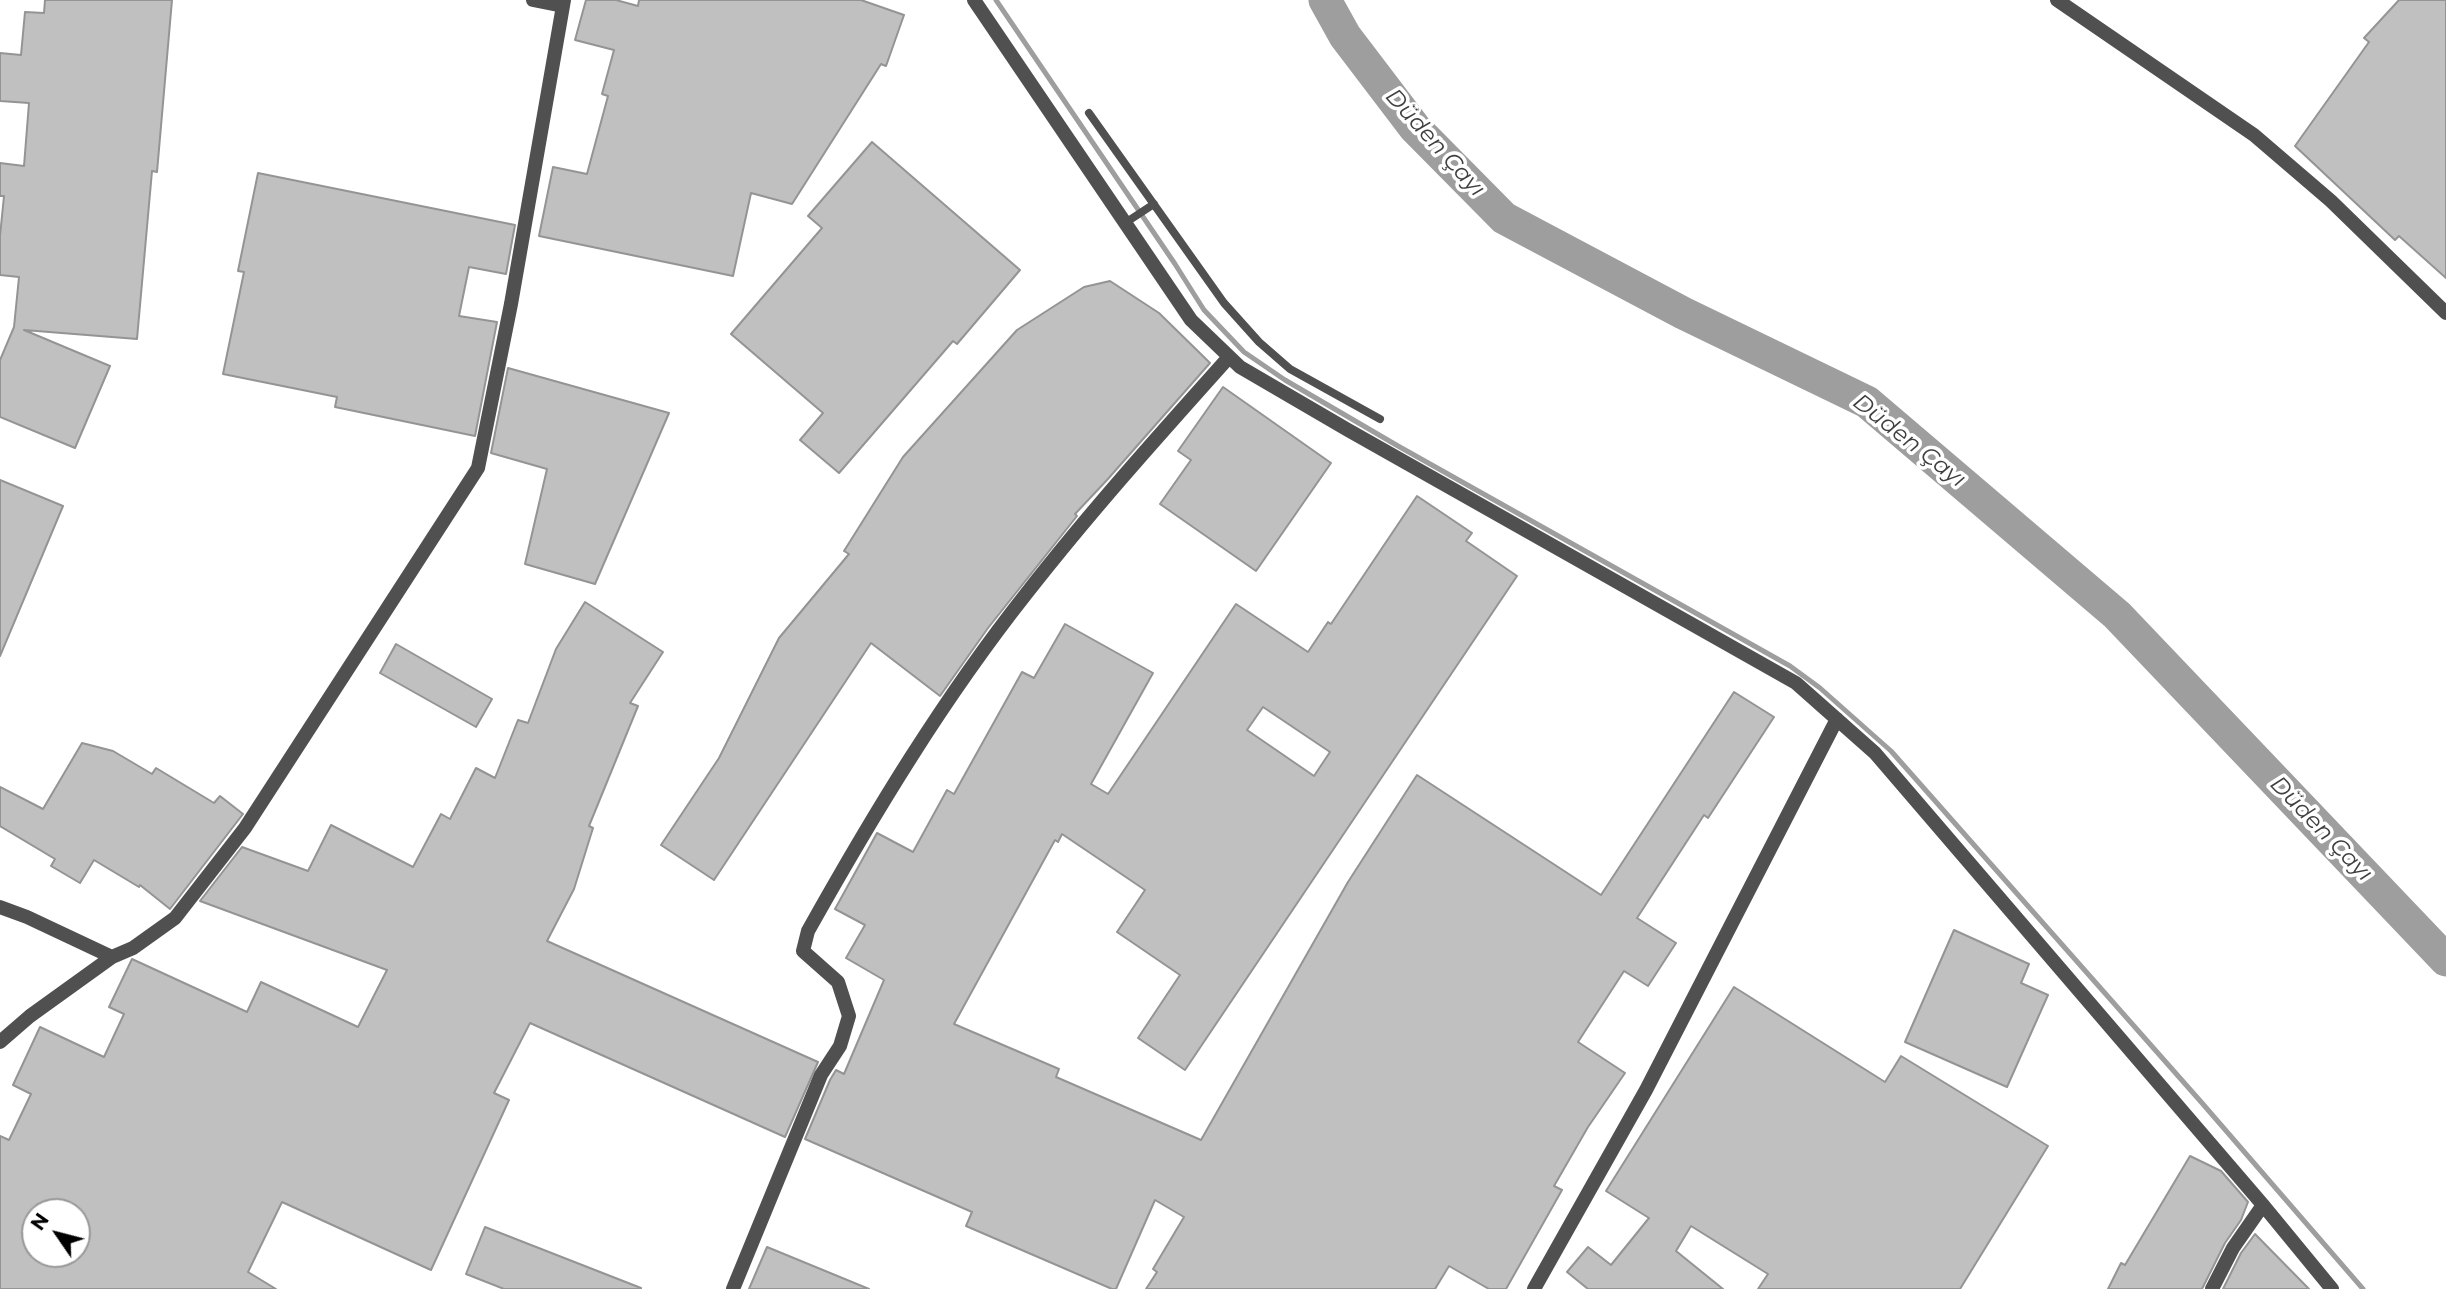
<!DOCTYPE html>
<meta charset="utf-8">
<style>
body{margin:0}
#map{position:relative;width:2446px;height:1289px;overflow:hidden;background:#fff;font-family:Montserrat,sans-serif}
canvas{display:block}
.north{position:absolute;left:21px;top:1198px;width:70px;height:70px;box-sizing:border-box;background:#fff;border:2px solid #999;border-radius:50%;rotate:305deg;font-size:19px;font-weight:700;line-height:28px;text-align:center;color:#000}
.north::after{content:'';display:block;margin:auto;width:24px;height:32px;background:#000;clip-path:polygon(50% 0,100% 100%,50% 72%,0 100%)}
</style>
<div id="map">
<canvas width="2446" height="1289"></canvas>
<div class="north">N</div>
</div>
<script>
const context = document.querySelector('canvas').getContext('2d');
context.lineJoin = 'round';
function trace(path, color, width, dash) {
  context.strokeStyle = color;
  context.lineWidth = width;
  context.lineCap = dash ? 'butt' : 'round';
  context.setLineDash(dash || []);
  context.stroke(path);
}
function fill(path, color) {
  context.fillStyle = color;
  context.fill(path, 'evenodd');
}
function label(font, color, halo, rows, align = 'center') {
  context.font = font + ' Montserrat,sans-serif';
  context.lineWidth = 7;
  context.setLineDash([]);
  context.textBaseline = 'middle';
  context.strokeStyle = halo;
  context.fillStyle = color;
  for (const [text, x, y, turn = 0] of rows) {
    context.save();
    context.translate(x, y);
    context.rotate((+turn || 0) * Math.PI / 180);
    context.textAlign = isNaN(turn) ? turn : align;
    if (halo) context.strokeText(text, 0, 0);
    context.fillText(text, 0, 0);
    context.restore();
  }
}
trace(new Path2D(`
 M996 0 1175 264 1204 310 1244 352 1285 380 1398 446 1790 666 1820 688 1891 751 2202 1103 2363 1289`), '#9e9e9e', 5);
trace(new Path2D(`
 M1325 0 1345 36 1415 128 1504 218 1683 313 1867 402 2117 615 2446 960`), '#9e9e9e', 33);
const building = new Path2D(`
 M45 0H172L157 172 152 171 137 339 24 330 110 366 75 448 0 417V360L14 327 19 277 0 275V236L4 196H0V163L24 166 29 103 0 101V53L21 55 25 12 44 13Z
 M586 0H616L638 6 639 0H861L904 15 886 66 881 64 792 204 751 193 733 276 539 236 553 167 587 174 608 96 602 94 614 50 575 40Z
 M2399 0H2446V278L2399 236 2395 240 2295 146 2369 42 2364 38Z
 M872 142 1020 270 957 344 953 341 839 473 800 440 823 413 731 334 822 228 808 216Z
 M258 173 515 225 506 274 469 267 459 316 497 322 475 436 335 407 337 397 223 374 244 272 238 271Z
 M1110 281 1159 313 1210 363 1107 480 1075 514 1077 516 988 628 940 696 871 643 714 880 661 845 719 758 779 638 849 554 844 551 903 457 1017 330 1084 287Z
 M508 368 669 413 595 584 525 564 547 469 491 453Z
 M1223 387 1331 463 1256 571 1160 504 1191 460 1178 451Z
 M0 480 63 506 0 656Z
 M1417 496 1472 533 1466 541 1517 576 1185 1070 1138 1038 1180 975 1117 932 1145 890 1062 834 1058 842 1055 840 954 1024 1059 1069 1056 1077 1201 1140 1348 882 1417 775 1601 895 1734 692 1774 717 1708 818 1704 815 1637 918 1676 943 1648 986 1624 971 1578 1042 1625 1073 1588 1127 1554 1186 1562 1190 1506 1289H1489L1449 1266 1435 1289H1146L1157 1272 1153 1269 1184 1217 1155 1200 1116 1289H1112L966 1226 972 1212 805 1139 830 1080 836 1070 844 1074 884 980 846 958 865 925 835 909 877 833 913 852 947 790 954 794 1022 672 1034 678 1065 624 1153 673 1091 784 1108 794 1236 604 1308 652 1328 622 1331 624ZM1263 707 1330 752 1314 776 1247 730Z
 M585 602 663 652 630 703 638 706 589 826 593 828 574 889 547 941 818 1062 785 1137 530 1023 494 1093 509 1100 431 1270 282 1202 248 1272 276 1289H0V1136L9 1140 31 1094 13 1085 40 1027 104 1057 124 1014 109 1007 132 959 247 1012 261 982 358 1027 387 970 200 901 242 847 308 871 331 825 413 867 441 814 450 819 476 768 495 778 518 720 528 723 556 649ZM35 1212H77V1254H35Z
 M396 644 492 699 476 727 380 673Z
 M82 743 113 751 152 774 156 768 214 803 220 796 243 814 170 909 140 885 139 887 94 860 80 883 51 866 55 859 0 826V787L43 809Z
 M1954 930 2029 964 2021 983 2048 995 2007 1087 1905 1042Z
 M1734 987 1885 1082 1901 1056 2048 1146 1960 1289H1758L1768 1274 1691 1226 1676 1251 1723 1289H1588L1567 1272 1588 1247 1611 1265 1649 1218 1606 1191Z
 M2190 1156 2221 1171 2248 1202 2241 1220 2225 1243 2202 1289H2108L2121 1263 2125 1265Z
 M485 1227 641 1288V1289H504L466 1274Z
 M2255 1234 2309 1289H2223L2241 1253Z
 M767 1247 869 1289H749Z`);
fill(building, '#c0c0c0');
trace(building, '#949494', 2);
trace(new Path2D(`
 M1089 113 1224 303 1259 342 1290 369 1380 419
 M1125 223 1154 204`), '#505050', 8);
trace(new Path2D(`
 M533 0 563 6
 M974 0 1191 320 1240 367 1348 430 1796 683 1875 753 2263 1205 2332 1289
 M2057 0 2254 135 2331 201 2446 313
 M0 907 27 917 112 957
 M0 1042 30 1016 112 957 133 948 175 918 245 828 478 468 511 304 564 0
 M733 1289 821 1075 840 1046 849 1016 838 982 803 951 808 931C873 815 943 699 1026 594 1090 512 1160 434 1229 357
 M1534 1289 1646 1090 1837 719
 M2212 1289 2233 1248 2263 1205`), '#505050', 14);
label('italic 23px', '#3f3f3f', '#fff', [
 ["Düden Çayı",1435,143,48],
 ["Düden Çayı",1909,441,38],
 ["Düden Çayı",2321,829,46]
]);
</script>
